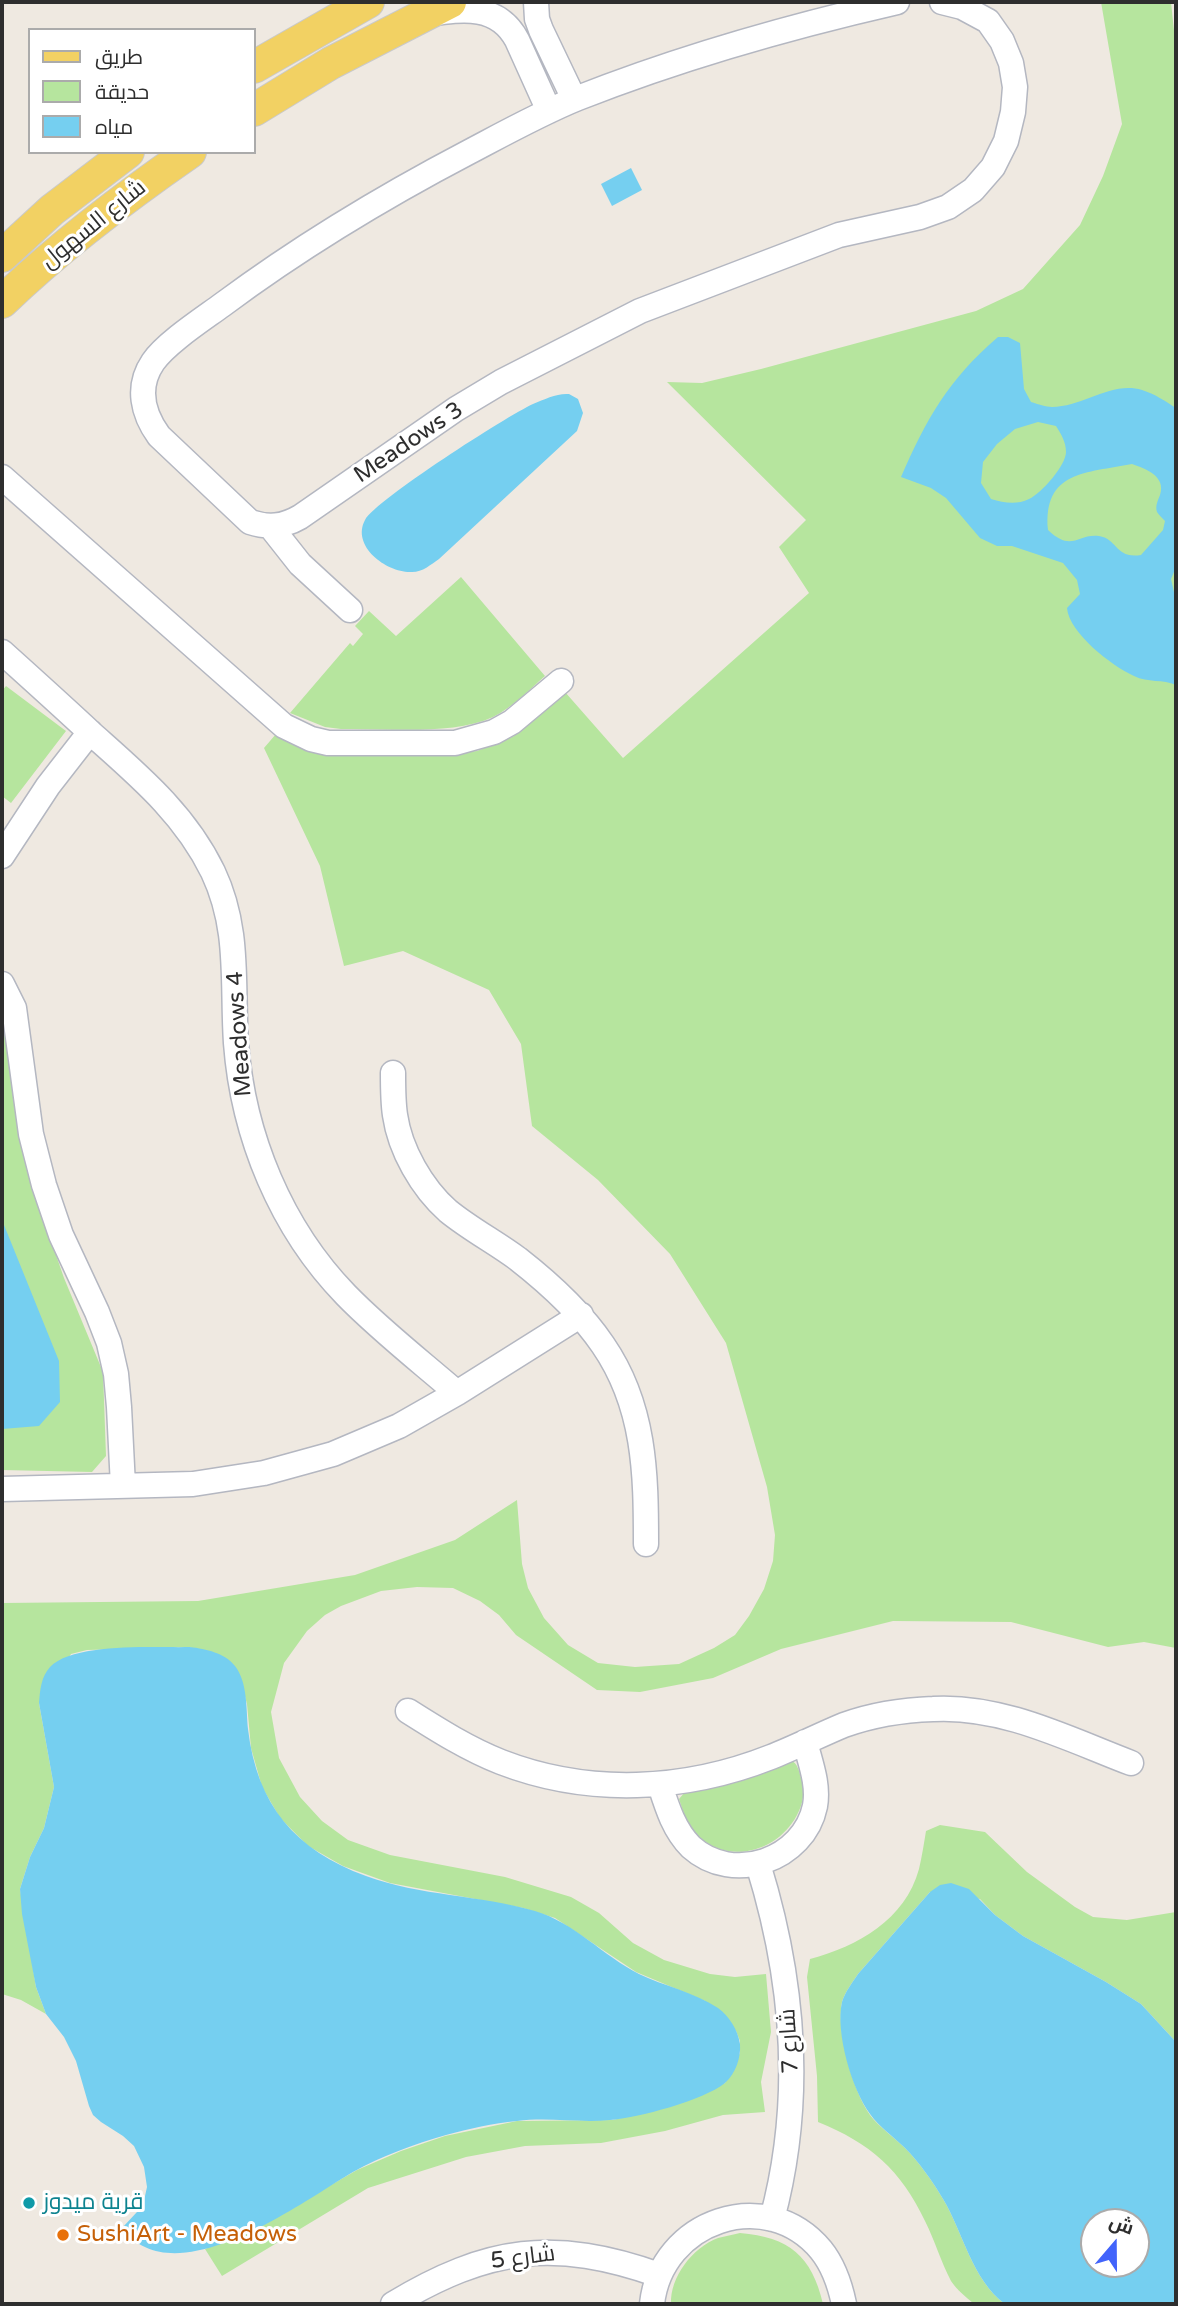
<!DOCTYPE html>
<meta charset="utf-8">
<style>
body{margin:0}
#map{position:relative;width:1178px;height:2306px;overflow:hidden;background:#efe9e1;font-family:"Varela Round",Cairo,sans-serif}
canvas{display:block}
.frame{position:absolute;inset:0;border:4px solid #2e2e2e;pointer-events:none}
.legend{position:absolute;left:28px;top:28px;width:228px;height:126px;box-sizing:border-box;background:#fff;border:2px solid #ababab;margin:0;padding:9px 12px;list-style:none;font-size:21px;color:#2e2e2e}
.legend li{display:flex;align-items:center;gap:14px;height:35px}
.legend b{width:35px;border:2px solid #ababab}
.north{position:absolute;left:1080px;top:2208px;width:70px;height:70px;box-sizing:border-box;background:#fff;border:2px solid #ababab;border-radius:50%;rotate:20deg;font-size:19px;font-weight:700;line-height:28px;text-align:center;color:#2e2e2e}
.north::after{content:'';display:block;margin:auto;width:24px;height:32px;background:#4264fb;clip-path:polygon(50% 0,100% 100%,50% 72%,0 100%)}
</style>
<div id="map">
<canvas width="1178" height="2306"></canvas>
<div class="frame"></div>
<ul class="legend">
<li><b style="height:9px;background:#f2d163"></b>طريق</li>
<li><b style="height:19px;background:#b6e59e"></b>حديقة</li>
<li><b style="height:19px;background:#75cff0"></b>مياه</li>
</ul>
<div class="north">ش</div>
</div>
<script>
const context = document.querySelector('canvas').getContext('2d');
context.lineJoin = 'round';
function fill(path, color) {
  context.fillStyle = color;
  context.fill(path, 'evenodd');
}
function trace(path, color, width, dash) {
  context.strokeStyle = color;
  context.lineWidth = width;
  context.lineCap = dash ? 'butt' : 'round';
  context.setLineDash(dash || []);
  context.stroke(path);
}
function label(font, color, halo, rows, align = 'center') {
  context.font = font + ' "Varela Round",Cairo,sans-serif';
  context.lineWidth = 6;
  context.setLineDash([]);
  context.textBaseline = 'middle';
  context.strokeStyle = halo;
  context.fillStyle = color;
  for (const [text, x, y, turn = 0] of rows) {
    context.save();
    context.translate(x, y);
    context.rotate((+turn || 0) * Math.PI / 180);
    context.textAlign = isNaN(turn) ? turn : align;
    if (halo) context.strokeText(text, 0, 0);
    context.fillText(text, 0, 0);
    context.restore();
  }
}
fill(new Path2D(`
 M1101 2H1171L1176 50V1648L1144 1642 1108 1647 1011 1622 893 1621 781 1649 713 1678 640 1692 597 1690 516 1635 499 1615 480 1601 453 1588 417 1587 381 1591 341 1606 325 1615 307 1631 284 1663 271 1712 279 1758 300 1797 322 1821 348 1840 390 1855 505 1877 571 1897 599 1913 633 1943 664 1960 710 1974 735 1977 766 1974 771 2032 761 2082 765 2112 723 2115 665 2131 601 2143 525 2146 466 2157 368 2188 222 2276 205 2249 254 2229 357 2170 401 2151 445 2136 517 2121 613 2120 681 2103 725 2083 740 2053V2041L736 2031 705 2001 636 1972 555 1918 523 1908 390 1883 343 1866 308 1846 280 1818 262 1787 251 1748 247 1704 240 1677 190 1647 87 1650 71 1654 39 1703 54 1787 44 1828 30 1857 20 1889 36 1987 46 2014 21 2000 2 1994V1603L198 1601 355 1575 455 1540 517 1500 522 1564 528 1588 544 1618 568 1645 598 1663 635 1667 679 1664 714 1648 735 1635 749 1616 764 1589 773 1561 775 1535 767 1487 726 1343 670 1254 598 1180 532 1126 521 1044 489 990 403 951 344 966 320 866 264 748 276 734 457 753 477 751 514 736 565 692 623 758 809 593 779 547 806 520 667 382 702 383 761 369 976 311 1023 289 1080 225 1103 176 1122 124Z
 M461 577 545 676C529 690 513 707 493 717 451 736 387 728 341 729L325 727 290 713 350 643 353 646 363 634 355 626 369 611 396 636Z
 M6 686 66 731 11 803 2 796V691Z
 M2 1007 7 1012 13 1095 30 1180 64 1278 103 1372 106 1456 92 1472 2 1470Z
 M791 1760C798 1764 799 1771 801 1778 806 1790 803 1804 797 1815 778 1852 727 1866 696 1834 687 1825 683 1811 679 1799L685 1792Z
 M940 1825 985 1832 1027 1872 1075 1907 1093 1917 1127 1920 1176 1912V2042L1141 2004 1106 1982 1023 1936 995 1915 980 1899 930 1892 858 1974C852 1983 845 1992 842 2002 836 2031 853 2091 870 2115 879 2127 894 2137 905 2148 919 2162 933 2182 943 2199 963 2232 972 2280 1005 2304H974C966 2297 957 2290 951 2281 941 2262 935 2241 925 2221 901 2170 870 2143 818 2122L817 2076 807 1977 810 1959C858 1946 905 1920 919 1869 922 1856 924 1843 926 1831Z
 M740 2233C789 2237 812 2256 823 2304H671C670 2277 692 2248 718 2238 725 2236 733 2235 740 2233Z`), '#b6e59e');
fill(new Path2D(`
 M631 168 642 190 612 206 601 184Z
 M998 337H1008L1020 343 1024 389 1031 402C1038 404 1046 407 1052 407 1083 407 1111 381 1142 390 1155 394 1165 401 1176 408V567L1171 579 1176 601V685C1163 679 1148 683 1134 676 1112 666 1069 633 1067 608L1080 594 1077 580 1063 563 1012 546H997L980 538 946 498 931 488 901 477C927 418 948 380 998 337ZM1038 422 1056 426C1061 434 1066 442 1066 452 1066 465 1042 493 1029 499 1017 505 1004 503 991 499L981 483 983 462 997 444 1015 429ZM1132 464C1146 469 1166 476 1160 495 1158 500 1155 506 1157 512 1159 515 1162 518 1165 521L1163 530 1141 555C1115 559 1118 539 1099 536 1078 533 1072 553 1048 530 1043 471 1086 473 1132 464Z
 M569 394 578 399 583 413 577 431 439 559C430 565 422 573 410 572 386 572 351 546 365 520 377 499 507 416 533 404 545 399 557 393 569 394Z
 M2 1220 59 1361 60 1402 39 1426 2 1429Z
 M190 1647C206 1649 225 1653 235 1666 248 1683 246 1709 248 1729 257 1805 295 1850 366 1876 420 1896 480 1895 535 1911 575 1923 602 1955 639 1974 664 1986 694 1992 718 2008 729 2016 738 2030 740 2044 741 2057 736 2073 725 2083 704 2100 638 2118 610 2120 579 2123 548 2117 517 2121 493 2123 469 2129 446 2135 415 2144 381 2156 353 2172 300 2203 174 2298 122 2228L137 2212 145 2196 147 2187 144 2167 134 2146 123 2136 101 2122 93 2115 89 2106 76 2061 64 2037 46 2014 36 1987 22 1914 20 1889 30 1857 44 1828 54 1787 39 1703C40 1690 41 1677 50 1667 74 1642 156 1648 190 1647Z
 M951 1883 969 1889 995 1915 1023 1936 1106 1982 1141 2004 1176 2042V2304H1005C972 2280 963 2232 943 2199 933 2182 919 2162 905 2148 894 2137 879 2127 870 2114 852 2090 835 2032 842 2002 845 1992 852 1983 858 1974L930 1892 940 1885ZM1136 2222V2264H1094V2222Z`), '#75cff0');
const minor = new Path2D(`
 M536 2 537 19 541 30 574 99
 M897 2C788 27 682 57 578 98 541 113 505 133 469 152 383 197 300 247 222 305 203 319 166 343 153 362 136 387 143 414 159 436L250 522C268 528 283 527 300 517L456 409 501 382 640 311 839 235 920 217 948 207 973 190 993 167 1006 141 1013 112 1015 87 1011 63 1002 41 988 21 962 7 942 2
 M429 14C463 9 498 4 517 40L549 111
 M2 477 284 726 311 739 328 743H455L494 732 512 722 561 681
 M270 526 300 564 350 610
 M2 652C32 679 62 706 92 734 138 775 185 814 213 872 240 929 232 982 236 1043 243 1136 281 1228 346 1295 380 1330 420 1361 457 1393
 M2 856 48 786 90 732
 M2 984 14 1008 31 1134 44 1185 61 1235 97 1312 109 1343 116 1374 119 1407 123 1486
 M393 1073C393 1087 393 1102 395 1115 400 1150 422 1188 448 1211 470 1229 495 1242 518 1259 550 1284 580 1311 603 1345 645 1406 646 1473 646 1544
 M2 1489 193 1484 264 1473 333 1454 399 1426 457 1393 581 1315
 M408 1711C438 1730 468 1749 501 1762 589 1796 685 1791 771 1757 796 1747 820 1735 844 1725 872 1715 903 1710 933 1709 1002 1705 1068 1739 1131 1763
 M660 1785C667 1807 674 1830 691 1847 733 1885 804 1860 815 1806 819 1784 810 1762 805 1742
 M758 1864C794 1980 804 2100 772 2219
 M393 2304C488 2247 554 2238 659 2275
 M652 2304C661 2221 766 2184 821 2250 834 2266 840 2285 844 2304`);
const major = new Path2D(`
 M254 67 368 2
 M254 110 331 63 450 2
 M2 256 52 210 128 152
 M2 302C59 247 125 197 190 152`);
trace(minor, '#b4b7c1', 27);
trace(major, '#c9c9c9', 34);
trace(minor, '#fff', 24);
trace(major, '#f2d163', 32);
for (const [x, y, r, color] of [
 [29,2203,7,"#0f9aa8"],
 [63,2235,7,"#e8710a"]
]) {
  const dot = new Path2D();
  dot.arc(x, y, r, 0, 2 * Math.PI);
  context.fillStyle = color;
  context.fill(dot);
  trace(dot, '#fff', 2.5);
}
label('23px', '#2e2e2e', '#fff', [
 ["شارع السهول",94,225,-39],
 ["Meadows 3",409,443,-34],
 ["Meadows 4",240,1034,-94],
 ["شارع 7",790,2041,-93],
 ["شارع 5",523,2258,-7]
]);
label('23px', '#0d838f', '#fff', [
 ["قرية ميدوز",43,2203]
], 'left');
label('23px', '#c56008', '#fff', [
 ["SushiArt - Meadows",77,2235]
], 'left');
</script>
